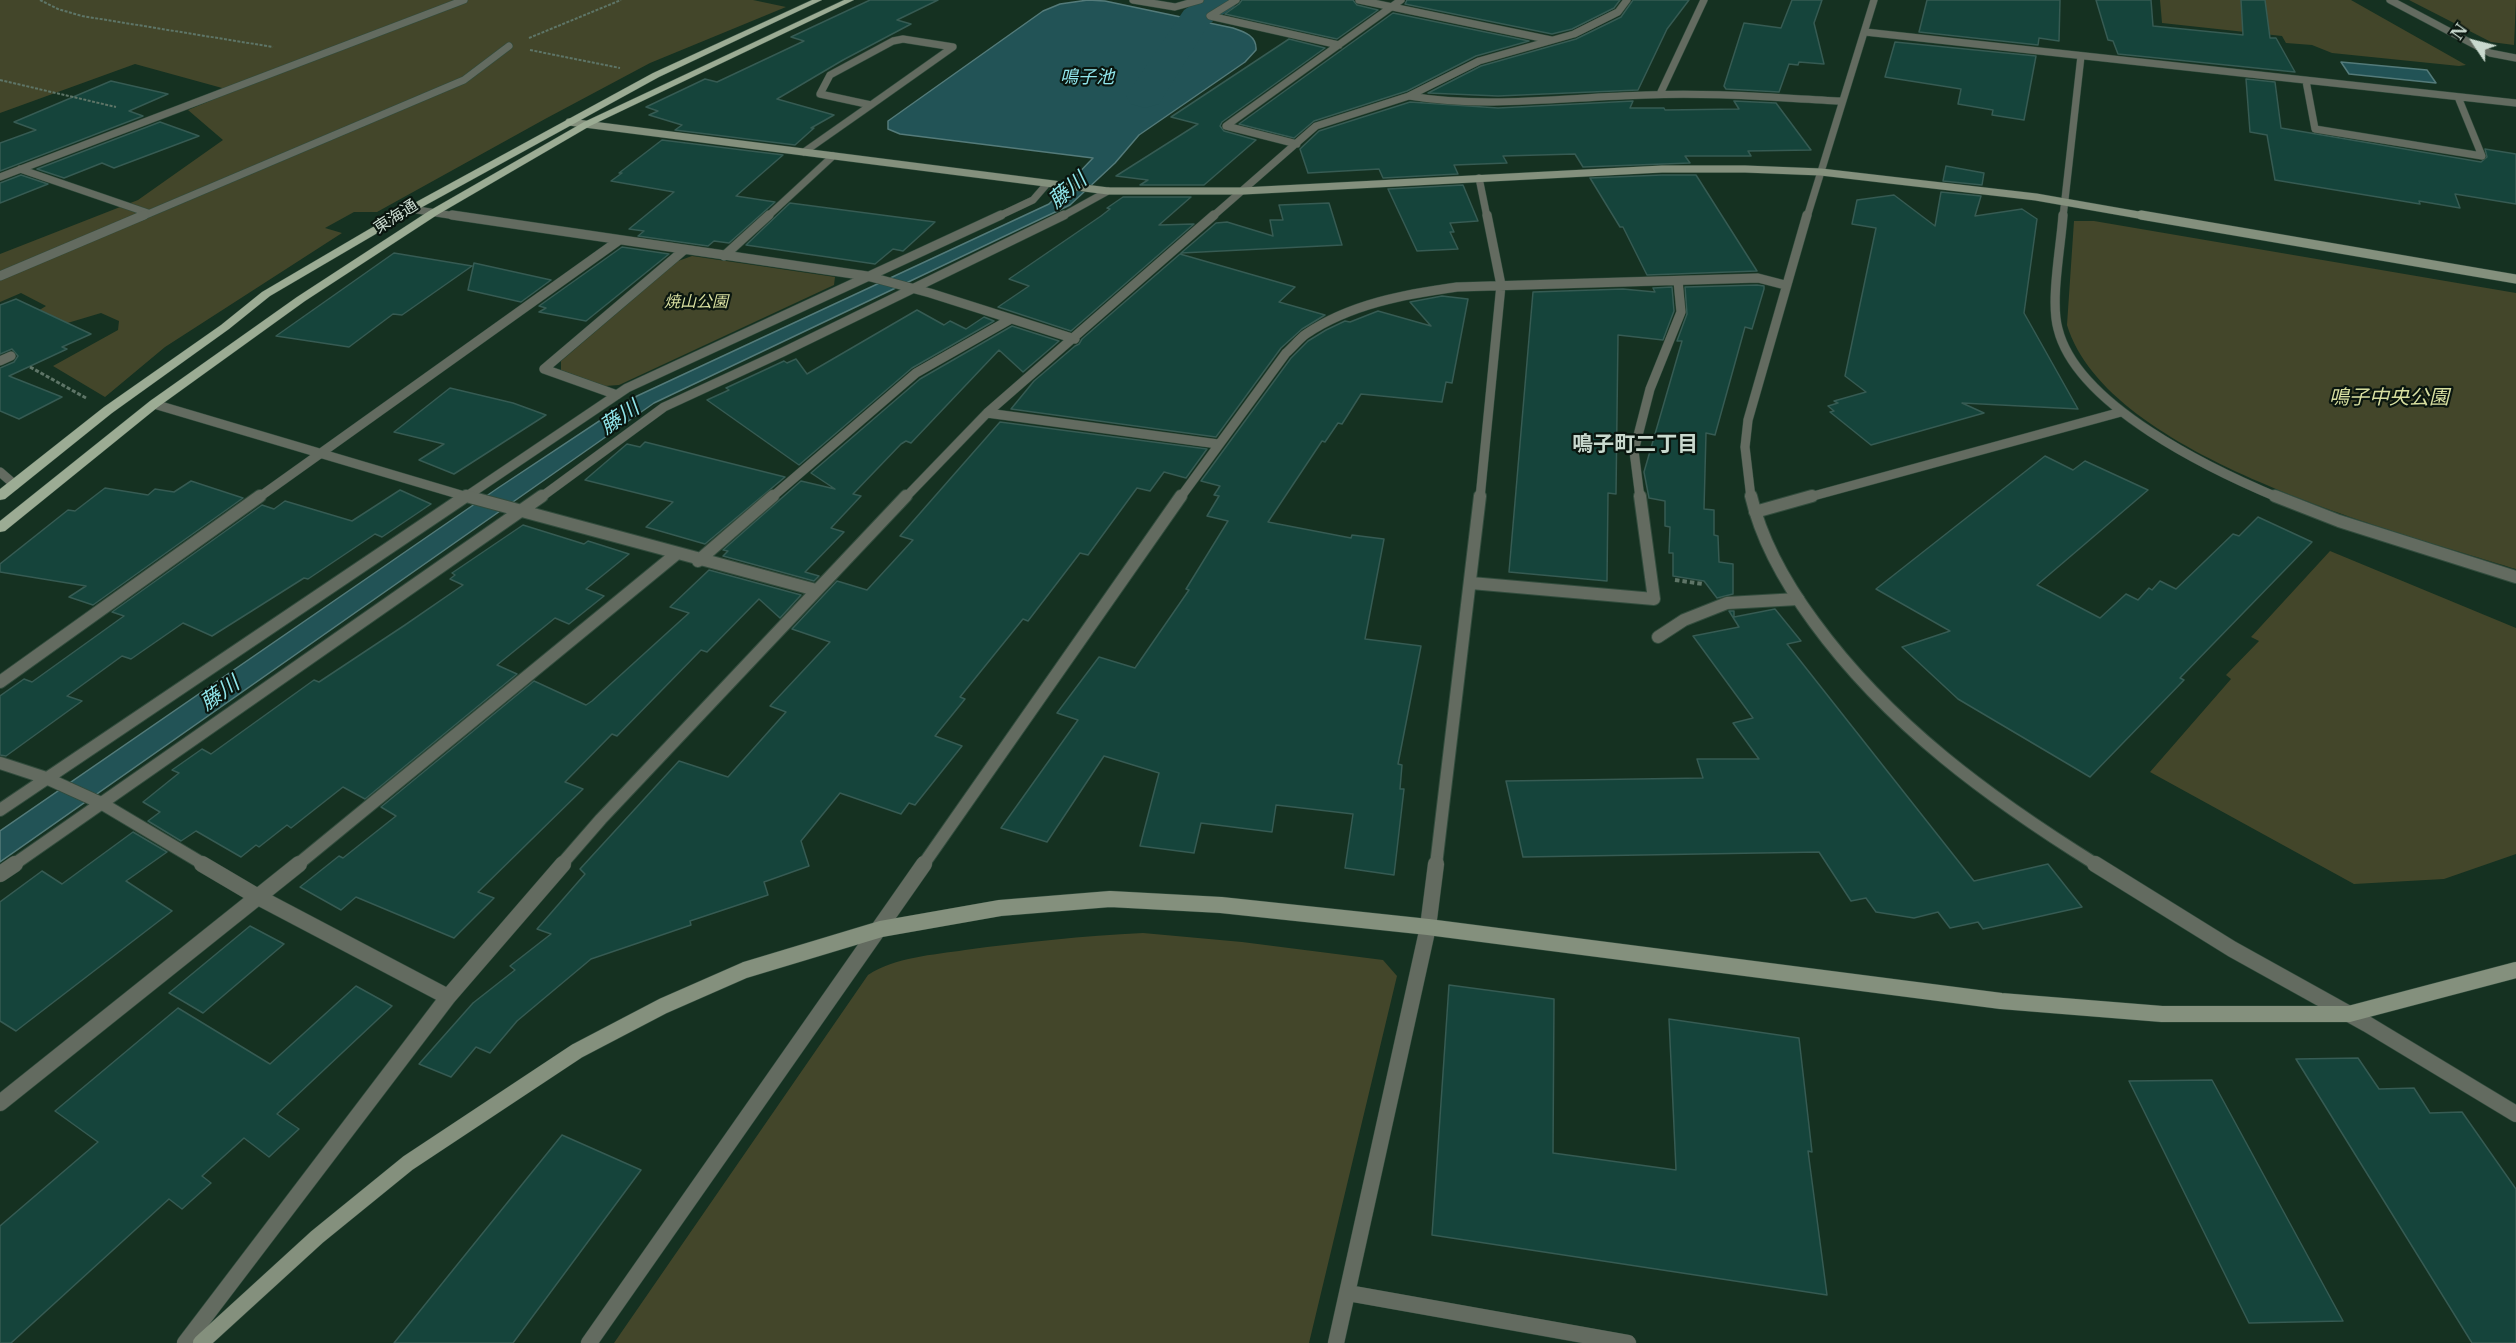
<!DOCTYPE html>
<meta charset="utf-8">
<style>
body{margin:0}
#map{position:relative;width:2516px;height:1343px;overflow:hidden;background:#153121;font-family:"Libre Baskerville",serif}
canvas{display:block}
.north{position:absolute;left:2444px;top:12px;width:60px;height:60px;-webkit-text-stroke:4px #0a160f;paint-order:stroke;rotate:305deg;font-size:16px;font-weight:700;line-height:24px;text-align:center;color:#c9d9ce}
.north::after{content:'';display:block;margin:auto;width:21px;height:27px;background:#c9d9ce;clip-path:polygon(50% 0,100% 100%,50% 72%,0 100%)}
</style>
<div id="map">
<canvas width="2516" height="1343"></canvas>
<div class="north">N</div>
</div>
<script>
const context = document.querySelector('canvas').getContext('2d');
context.lineJoin = 'round';
function fill(path, color) {
  context.fillStyle = color;
  context.fill(path, 'evenodd');
}
function trace(path, color, width, dash) {
  context.strokeStyle = color;
  context.lineWidth = width;
  context.lineCap = dash ? 'butt' : 'round';
  context.setLineDash(dash || []);
  context.stroke(path);
}
function label(font, color, halo, rows, align = 'center') {
  context.font = font + ' "Libre Baskerville","Noto Sans JP",serif';
  context.lineWidth = 4.5;
  context.setLineDash([]);
  context.textBaseline = 'middle';
  context.strokeStyle = halo;
  context.fillStyle = color;
  for (const [text, x, y, turn = 0] of rows) {
    context.save();
    context.translate(x, y);
    context.rotate((+turn || 0) * Math.PI / 180);
    context.textAlign = isNaN(turn) ? turn : align;
    if (halo) context.strokeText(text, 0, 0);
    context.fillText(text, 0, 0);
    context.restore();
  }
}
fill(new Path2D(`
 M0 0H753L786 7 650 63 545 119 377 212H354L325 228 342 233 165 347 105 397 53 366 118 330 119 321 101 313 54 327 23 320 46 306 21 293 0 302V254L138 200 223 140 188 110 233 91 135 64 0 113Z
 M2160 0H2351L2466 65 2459 66 2332 53 2312 45 2286 43 2282 36 2162 23Z
 M2409 0H2516L2514 45 2491 42Z
 M2074 221H2094L2516 293V569C2395 531 2107 458 2067 325Z
 M692 256 835 277 834 285 619 385 605 386 561 370V361L678 261Z
 M2330 551 2516 628V854L2444 879 2354 884 2150 772 2231 679 2226 675 2259 641 2251 637Z
 M1143 933 1242 942 1383 960 1397 976 1309 1343H614L868 975C895 957 933 955 965 950 1024 942 1083 936 1143 933Z`), '#43462a');
const water = new Path2D(`
 M1088 0 1105 1 1233 28C1245 32 1257 36 1256 50L1245 62 1139 135 1115 163 1070 205 654 403 0 862V831L498 488 637 396 1049 204 1093 158 900 134 888 129V121L1043 11 1060 4Z
 M2341 62 2427 70 2436 83 2349 74Z`);
fill(water, '#225356');
trace(water, '#547b7a', 1.5);
fill(new Path2D(`
 M1199 0H1239L1234 7 1209 24 1159 104 1145 108 1131 104 1126 96 1184 10Z`), '#225356');
const building = new Path2D(`
 M870 0H938L897 20 911 24 843 60 777 99 834 115 811 128H814L795 145 675 130 682 125 649 115 658 111 646 107 705 79 717 82 804 41 791 37Z
 M1242 0H1353L1357 5 1378 10 1337 39 1225 14 1239 4Z
 M1407 0H1620L1614 8 1572 29 1552 34 1405 4Z
 M1633 0H1689L1667 29 1638 90 1498 96 1428 93 1481 66 1576 39 1621 17Z
 M1792 0H1822L1814 23 1824 64 1799 62 1798 65 1789 64 1779 92 1726 89 1724 86 1744 23 1781 28Z
 M1927 0H2060L2059 41 2039 38 2038 45 1919 32Z
 M2096 0H2151L2153 26 2243 35 2241 0H2265L2270 38H2276L2295 72 2118 54 2113 41 2108 40Z
 M1393 13 1529 41 1476 56 1407 91 1314 121 1294 138 1239 124Z
 M1289 39 1325 48 1222 122 1220 126 1224 131 1256 140 1204 185H1140L1148 180 1116 176 1198 124 1171 117Z
 M1895 42 2036 56 2024 120 1992 115 1993 110 1958 104 1961 89 1885 77Z
 M2246 79 2275 82 2281 128 2481 162 2487 157 2485 149 2516 154V204L2455 194 2460 208 2419 201 2420 204 2275 180 2267 135 2250 132Z
 M111 81 168 94 129 111 143 116 0 171V143L36 130 14 122Z
 M1633 101 1630 108H1664L1665 110 1739 109 1734 101 1776 103 1811 150 1748 151 1751 156H1685L1690 163 1583 167 1575 154 1503 156 1507 163 1454 165 1458 174 1383 178 1379 169 1308 173 1300 149 1319 131 1410 102 1498 108Z
 M160 122 199 136 114 168 102 163 64 178 37 169Z
 M662 140 783 155 736 196 775 202 729 243 714 241 708 246 638 236 644 231 629 229 674 192 611 181 622 173H619Z
 M1946 166 1984 173 1982 185 1943 181Z
 M21 175 48 184 0 203V183Z
 M1662 175H1696L1757 271 1647 275 1623 227H1620L1590 178Z
 M1463 185 1478 221 1450 223 1454 232H1450L1458 249 1417 251 1388 189Z
 M1941 192 1981 196 1975 216 2022 209 2037 219 2024 313 2078 409 1962 403 1984 413 1871 445 1830 412 1834 411 1828 406 1838 403 1834 401 1866 392 1845 376 1876 228 1852 224 1857 200 1894 195 1935 226Z
 M1123 197H1191L1159 225 1194 224 1071 331 998 307 1029 286 1009 279 1101 216 1110 209 1107 208Z
 M790 203 935 222 903 251 893 249 875 264 746 245Z
 M1329 203 1342 245 1181 253 1216 223 1227 222 1273 236 1270 220H1283L1279 205Z
 M622 247 669 254 586 321 539 312 546 308 539 306Z
 M394 253 472 266 402 315 393 314 349 347 276 336Z
 M1180 254 1295 287 1279 302 1325 315 1302 329 1281 348 1216 437 1011 409 1034 381 1075 346 1079 344 1082 339Z
 M474 263 551 280 521 302 468 290Z
 M1757 285 1764 286V289L1752 329 1745 327 1715 435 1706 433 1704 509 1714 510V535L1718 536 1719 562 1733 564V594L1717 598 1704 581 1673 576V553H1669L1670 527 1665 526V501L1649 498 1644 472 1682 341H1677L1687 314 1685 287Z
 M1672 287 1674 311 1663 340 1618 335 1616 494 1608 493 1607 581 1509 572 1533 292 1623 289 1655 292 1653 288Z
 M1442 296 1468 299 1452 383 1446 382 1442 402 1361 394 1342 424 1338 423 1325 442 1322 441 1268 522 1351 538 1352 535 1384 539 1365 639 1421 646 1398 764 1402 765 1400 789H1404L1394 875 1345 868 1353 814 1276 805 1272 832 1201 823 1194 853 1140 846 1159 773 1104 756 1047 842 1001 828 1078 720 1057 713 1099 657 1135 668 1189 590 1186 589 1228 521 1207 516 1219 496 1214 495 1220 486 1201 481 1291 358 1308 341 1326 330 1345 321 1350 322 1378 311 1431 326 1410 302Z
 M16 299 91 334 62 347 67 349 9 376 62 397 19 419 0 411V368L14 362 18 356 12 349 0 354V305Z
 M917 310 944 325 950 321 966 329 984 317 994 321 912 368 799 465 707 400 729 390 726 388 784 361 787 363 796 359 807 374Z
 M1012 326 1059 341 1023 372 999 350 911 443 906 441 901 444 853 494 861 496 831 528 844 532 805 572 819 576 814 581 723 556 728 551 723 550 801 481 835 489 811 473 920 379Z
 M450 388 513 403 546 415 454 474 419 460 444 444 394 432Z
 M1000 422 1207 449 1186 478 1164 472 1150 491 1137 488 1088 555 1080 553 1028 621 1023 619 960 697 965 699 935 736 962 746 915 805 909 803 901 814 840 793 801 841 809 866 764 882 768 895 690 921 691 925 591 959 517 1021 490 1053 476 1047 451 1077 419 1064 473 1003 515 970 510 966 551 934 537 929 585 874 580 869 679 761 728 777 786 712 770 706 830 642 792 629 837 581 867 590 913 540 900 536Z
 M645 442 785 477 705 544 646 527 673 502 585 480 627 444 640 447Z
 M2045 456 2073 470 2085 461 2148 490 2037 585 2100 618 2126 594 2138 600 2149 588 2152 590 2160 581 2176 589 2233 534 2239 536 2258 517 2312 542 2180 678 2184 680 2090 777 1958 699 1902 647 1950 631 1876 589Z
 M191 481 243 498 93 605 69 597 86 586 0 572V564L68 510 75 511 105 488 148 495 155 489 174 492Z
 M400 490 431 504 382 537 375 534 308 579 304 578 212 636 183 623 131 659 122 656 67 696 82 701 6 756 0 755V696L24 679 32 682 124 616 112 612 262 505 274 509 285 501 352 521Z
 M523 525 584 544 588 541 629 554 586 589 604 596 569 624 555 618 497 665 517 674 365 799 343 787 291 828 287 825 259 847 256 845 241 857 196 831 181 841 148 821 160 812 143 802 179 773 172 770 202 749 211 754 314 680 319 682 405 625 463 585 450 579 455 575 452 573Z
 M709 570 801 595 780 618 759 599 707 652 701 650 617 736 612 734 565 782 583 789 478 892 494 898 454 938 356 897 341 910 300 887 339 856 343 858 396 816 381 807 534 681 586 705 592 701 689 613 670 607Z
 M1775 609 1801 641 1787 644 1974 881 2048 864 2082 907 1983 929 1978 922 1950 928 1938 912 1914 918 1876 912 1866 898 1851 901 1819 852 1523 857 1506 781 1703 778 1697 759H1759L1733 723 1753 718 1693 636 1739 627 1729 611H1734V617Z
 M133 832 167 852 126 881 172 911 16 1031 0 1021V902L42 871 62 884Z
 M250 926 284 944 203 1013 169 993Z
 M1449 985 1554 999 1553 1153 1676 1170 1669 1019 1799 1038 1812 1152 1808 1151 1827 1295 1432 1235Z
 M356 986 392 1006 277 1114 299 1129 269 1157 244 1138 202 1176 211 1183 182 1209 169 1199 11 1343H0V1226L98 1142 55 1111 178 1008 270 1064Z
 M2358 1058 2379 1089 2414 1088 2430 1113 2462 1112 2516 1189V1343H2472L2296 1059Z
 M2212 1080 2343 1321 2249 1323 2129 1081Z
 M562 1135 641 1170 513 1343H394Z`);
fill(building, '#15443b');
trace(building, '#365b53', 1.5);
const laneFar1 = new Path2D(`
 M903 39 953 47 871 105 820 94 830 75 893 41Z
 M804 152 871 105`);
const lane = new Path2D(`
 M1658 637 1684 620 1727 603 1798 599`);
const streetFar3 = new Path2D(`
 M1133 0 1175 7 1200 0
 M1236 0 1210 16 1339 45
 M1359 0 1551 40
 M2390 0 2490 53 2516 58
 M1865 32 2516 103
 M2306 81 2315 129 2482 156 2458 97
 M1660 94 1704 0
 M1409 96C1489 109 1566 97 1646 95 1711 92 1777 98 1842 101
 M1297 144 1226 126 1401 0
 M20 169 148 213
 M0 177 464 0
 M1479 178 1487 217
 M411 209 462 217
 M141 217 464 80 509 46
 M767 217 833 156
 M997 217 1033 200 1046 185
 M1061 217 1108 191
 M1212 217 1316 126 1409 96 1479 61 1574 34 1618 12 1627 0
 M1807 217 1874 0
 M2063 217 2081 56`);
const streetFar2 = new Path2D(`
 M452 215 867 276 930 293 1075 339
 M2063 215C2061 246 2050 301 2058 329 2077 406 2212 470 2279 498
 M724 256 769 215
 M0 276 144 215
 M0 361 11 356
 M617 395 544 369 684 250
 M154 404 471 498
 M987 413 1218 444
 M0 472 15 485
 M258 498 618 241
 M464 498 627 388 1001 215
 M540 498 664 407 783 352 1064 215
 M771 498 916 373 1009 320
 M905 498 987 413 1214 215
 M1180 498 1286 353C1293 347 1299 339 1306 334 1350 304 1406 294 1457 287L1758 278 1785 285
 M1480 498 1501 285 1487 215
 M1640 498 1634 451 1650 389 1681 312 1678 281
 M1751 498 1745 447 1748 420 1807 215
 M1806 498 2121 412`);
const streetFar1 = new Path2D(`
 M466 496 816 590
 M1751 496C1762 543 1786 584 1814 622 1889 725 1991 799 2097 865
 M2275 496 2339 521 2516 577
 M1755 512 1812 496
 M698 561 773 496
 M1471 583 1654 599 1640 496
 M0 682 260 496
 M0 763 46 778 101 803 205 865
 M0 810 466 496
 M13 865 542 496
 M297 865 675 555
 M561 865 601 819 906 496
 M923 865 1181 496
 M1436 865 1480 496`);
const street = new Path2D(`
 M202 864 258 897 448 997
 M2095 864 2232 949 2367 1024 2516 1114
 M0 874 15 864
 M0 1103 299 864
 M1348 1293 1628 1343
 M185 1343 448 997 563 864
 M589 1343 924 864
 M1336 1343 1428 927 1436 864`);
const secondaryFar2 = new Path2D(`
 M569 122 1108 191H1243L1662 169H1745L1821 172 2036 197 2150 217`);
const secondaryFar1 = new Path2D(`
 M2141 215 2516 279`);
const secondary = new Path2D(`
 M201 1343 317 1237 408 1163 577 1051 663 1006 745 970 881 929 1000 908 1110 899 1221 905 1428 927 2001 1001 2162 1014H2349L2516 970`);
const primary = new Path2D(`
 M812 0H822L659 77 415 211 270 296 229 329 112 413 5 499 0 500V489L104 407 221 325 262 292 407 207 653 73Z
 M844 0H854L590 126 437 215 305 301 158 407 5 531 0 532V521L150 401 297 297 429 211 584 122Z`);
trace(laneFar1, '#324c3d', 8);
trace(lane, '#324c3d', 14);
trace(streetFar3, '#324c3d', 8);
trace(streetFar2, '#324c3d', 10);
trace(streetFar1, '#324c3d', 14);
trace(street, '#324c3d', 17);
trace(secondaryFar2, '#324c3d', 8);
trace(secondaryFar1, '#324c3d', 10);
trace(secondary, '#324c3d', 17);
trace(primary, '#324c3d', 1);
trace(new Path2D(`
 M40 0 58 9 82 16 273 47
 M529 38 621 0
 M530 50 620 68
 M0 80 116 107`), '#5e7567', 2, [3, 1.5]);
trace(new Path2D(`
 M30 367 86 398`), '#5e7567', 3, [4, 2]);
trace(new Path2D(`
 M1675 580 1703 584`), '#5e7567', 4, [4.5, 3]);
trace(laneFar1, '#636b60', 7);
trace(lane, '#636b60', 12);
trace(streetFar3, '#636b60', 7);
trace(streetFar2, '#636b60', 9);
trace(streetFar1, '#636b60', 12);
trace(street, '#636b60', 16);
trace(secondaryFar2, '#84907d', 7);
trace(secondaryFar1, '#84907d', 9);
trace(secondary, '#84907d', 16);
fill(primary, '#9cac94');
label('16px', '#c9d9ce', '#0a160f', [
 ["東海通",396,217,-33]
]);
label('italic 16px', '#d8dfa0', '#0a160f', [
 ["焼山公園",696,302]
]);
label('italic 18px', '#91e6ec', '#0a160f', [
 ["鳴子池",1087,78]
]);
label('italic 20px', '#d8dfa0', '#0a160f', [
 ["鳴子中央公園",2389,398]
]);
label('italic 21px', '#91e6ec', '#0a160f', [
 ["藤川",1068,191,-40],
 ["藤川",620,418,-34],
 ["藤川",220,694,-35]
]);
label('bold 21px', '#c9d9ce', '#0a160f', [
 ["鳴子町二丁目",1635,445]
]);
</script>
